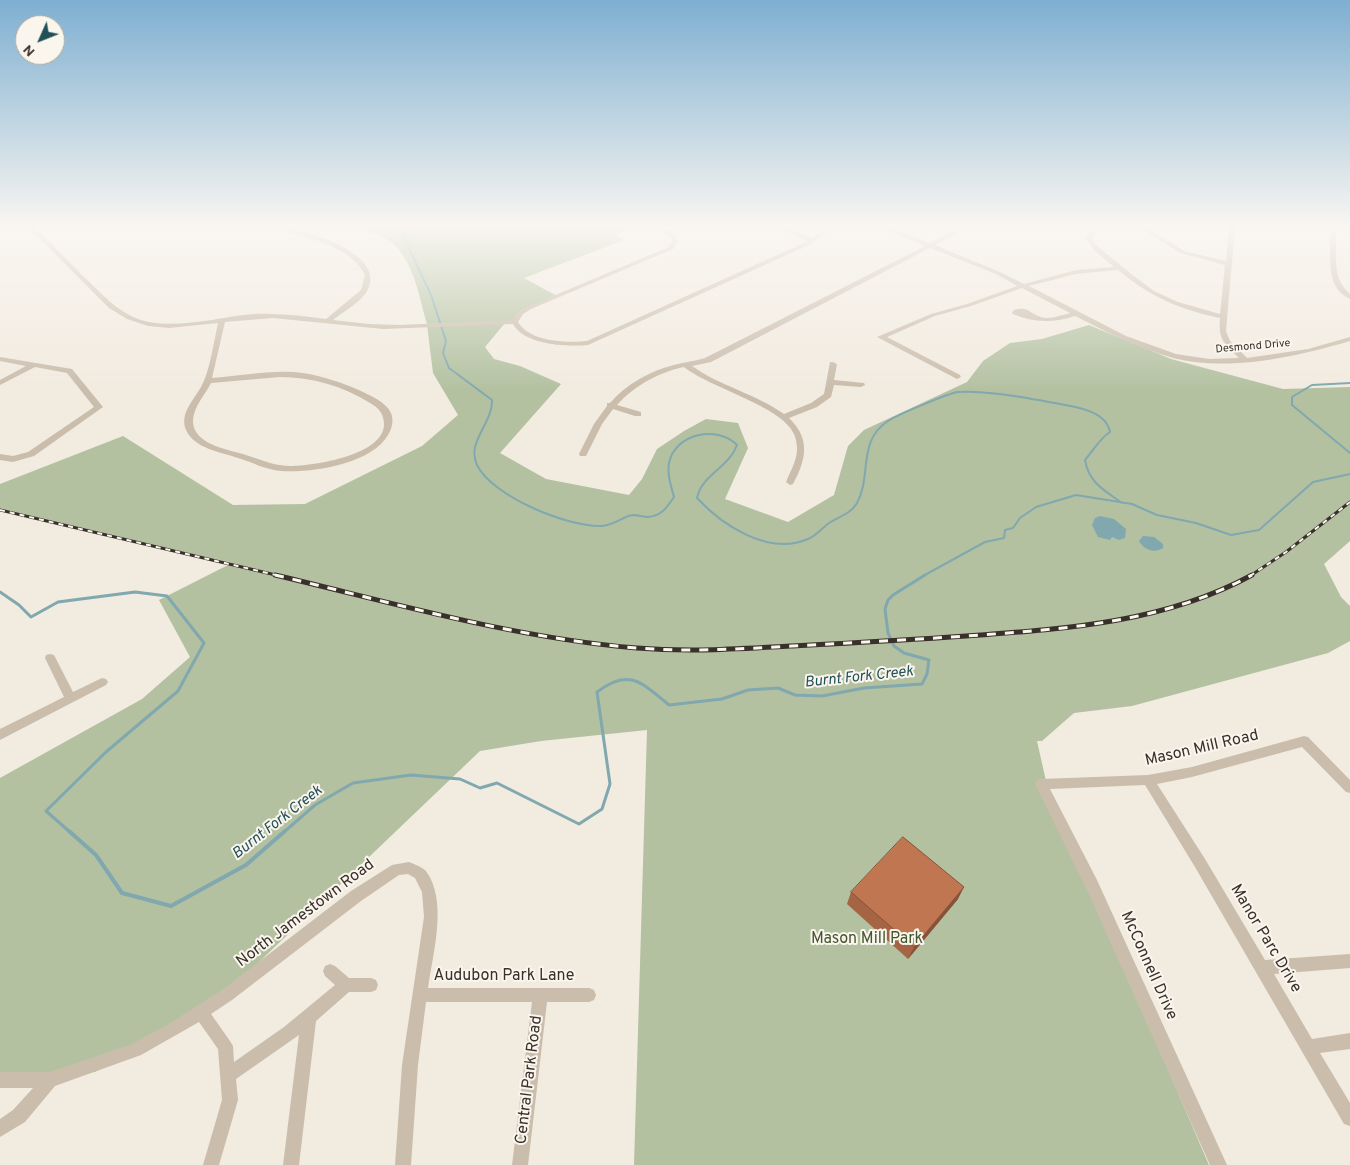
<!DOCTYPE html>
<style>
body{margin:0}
#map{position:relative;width:1350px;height:1165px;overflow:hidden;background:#f2ebe0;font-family:Overpass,sans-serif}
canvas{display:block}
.north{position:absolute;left:15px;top:15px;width:50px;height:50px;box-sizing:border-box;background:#faf5ed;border:1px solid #ada69f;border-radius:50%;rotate:226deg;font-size:14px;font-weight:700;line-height:20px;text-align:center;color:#39302b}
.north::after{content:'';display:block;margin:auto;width:18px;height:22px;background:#225058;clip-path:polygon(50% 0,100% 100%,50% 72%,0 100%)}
</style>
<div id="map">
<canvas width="1350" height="1165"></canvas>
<div class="north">N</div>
</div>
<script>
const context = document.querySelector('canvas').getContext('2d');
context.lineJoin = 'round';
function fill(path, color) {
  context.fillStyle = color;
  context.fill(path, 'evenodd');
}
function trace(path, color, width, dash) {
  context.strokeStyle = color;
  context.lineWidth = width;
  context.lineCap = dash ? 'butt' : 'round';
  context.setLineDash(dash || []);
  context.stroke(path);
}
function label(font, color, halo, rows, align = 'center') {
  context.font = font + ' Overpass,sans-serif';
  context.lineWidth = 4;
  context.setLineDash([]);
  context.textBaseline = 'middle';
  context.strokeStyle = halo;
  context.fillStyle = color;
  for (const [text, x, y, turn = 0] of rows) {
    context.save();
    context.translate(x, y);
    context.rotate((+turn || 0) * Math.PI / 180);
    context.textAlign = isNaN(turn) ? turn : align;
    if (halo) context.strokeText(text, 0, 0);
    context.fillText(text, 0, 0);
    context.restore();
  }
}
fill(new Path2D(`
 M351 227H635L615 235 624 240 524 278 557 296 525 310 515 322 505 323 485 347 494 359 520 366 561 384 500 453 546 479 629 495 642 479 657 449 684 431 706 419 738 423 748 448 725 499 788 522 834 495 848 446 864 430 967 382 983 361 1010 343 1042 339 1089 325 1171 359 1283 389 1350 387V541L1324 564 1341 597 1350 606V641L1328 653 1132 706 1074 713 1042 741H1037L1048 790 1209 1165H634L647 730 541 741 480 751 237 983 95 1072 0 1079V778L142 699 190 657 159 600 232 563 0 510V484L123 436 233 505 305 504 422 446 458 415 433 373 427 325 460 323 427 324C418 294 413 251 381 236 372 232 361 230 351 227Z`), '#b3c1a1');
fill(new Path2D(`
 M1100 516 1114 519 1126 529 1125 538 1119 540 1112 537 1110 540 1098 537 1092 525 1095 518Z
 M1143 536 1154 537 1163 544V548C1154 554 1143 549 1139 541Z`), '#80a8ae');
trace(new Path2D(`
 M399 227 431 295 446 341 443 353 449 368 492 400C493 423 466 442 477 465 492 496 567 527 601 526 616 525 623 516 633 515 638 515 643 517 648 517 662 516 667 507 674 497 671 486 667 474 669 463 675 433 718 425 737 445 729 468 702 474 697 498 723 526 769 556 808 539 816 536 822 528 829 523 838 517 851 514 857 503 872 476 857 441 888 421 897 415 949 393 958 392 987 390 1031 399 1060 404 1077 407 1106 411 1110 432 1099 439 1094 450 1085 460 1089 483 1104 490 1122 503
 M1350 383 1312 385 1292 397V405L1350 453
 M923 576 985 542 1004 538 1005 530 1013 528 1020 518 1036 507 1076 495 1132 504 1157 515 1196 523 1231 535 1259 530 1313 482 1350 474`), '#80a8ae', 2);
trace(new Path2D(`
 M0 592 19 605 31 617 58 602 135 592 167 596 204 643 178 691 106 752 46 811 70 832
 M284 832 315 805 353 783 411 775 460 779 480 788 497 783 579 824 602 809 610 784 597 692C629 667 642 683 669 705L722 699 748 690 778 688 795 695 822 696 864 688 922 684 927 674 929 660 904 653 894 646 888 633 885 609 888 600 893 595 925 575`), '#80a8ae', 3);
trace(new Path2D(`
 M69 831 96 855 122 893 171 906 246 865 285 831`), '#80a8ae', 4);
fill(new Path2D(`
 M28 227H34C51 243 67 259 83 276 98 290 111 305 129 315 164 334 216 317 253 314 278 313 302 316 326 319L361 290 365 275C353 251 323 242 299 235 291 233 283 231 276 227 301 227 383 252 369 287 364 301 344 311 333 320L369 324 399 325 513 320 518 312 527 307 669 247 672 242 671 238 656 227C665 227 676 232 678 242L673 249 531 309 523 314 518 322C530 342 566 343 587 341L808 241 777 227H785L812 238 828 227H835L809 245 588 345C567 347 524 345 513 324L383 329 273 318 225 322 212 378C241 376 275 369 303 373 323 376 343 383 361 391 371 396 386 402 391 413 394 420 392 429 388 435 371 464 313 473 281 471 266 470 252 462 238 458 221 452 195 449 186 430 179 413 195 399 202 385 210 370 214 341 218 323L169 328 148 326 127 319 109 308ZM280 377C312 377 343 386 370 403 379 408 383 413 384 423 386 455 313 466 290 466 271 466 254 456 235 452 220 448 192 441 193 420 194 406 205 395 211 383Z
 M881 227H890L930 243 961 227H969L935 245 1000 272 1024 284 1076 270 1114 267 1094 250 1086 238 1091 227H1097L1092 238 1095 244 1130 273 1154 291 1178 302 1220 314 1225 265 1180 253 1139 227H1146L1184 251 1226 261 1229 227H1235L1226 331 1230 341 1247 358 1308 349 1350 337V341C1296 357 1228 372 1173 358 1138 348 1107 332 1075 316 1054 323 1033 323 1013 314L1012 313 1014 310C1029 306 1028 313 1041 317 1049 320 1062 315 1070 313L1022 288 971 306 935 316 887 337 960 375 961 377 957 379 877 337 931 314 967 304 1017 286 996 274 930 248 711 362 692 366C720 386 756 394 784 414L811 403 824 394 830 362H833L837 364 834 380 864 383 865 385 861 387 834 385 831 397 817 407 789 418C811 439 806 460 793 484L790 485 786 482C790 472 797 461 797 449 797 445 796 438 794 434 782 406 710 388 684 367 659 372 634 386 617 405L641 412V416H635L613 409 602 424 586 456H580L579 454 594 424 607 406V403H610C626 384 650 371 674 365 685 362 695 361 705 358L925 246ZM1118 270C1151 297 1178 309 1220 318 1218 340 1224 343 1239 358L1209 359 1176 354 1126 336 1029 286 1076 274Z
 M1329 227H1335C1339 252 1329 275 1350 294V299C1322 286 1333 252 1329 227Z
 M0 357 72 369 103 407 34 456 13 462 0 460V454L13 456 28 452 94 407 67 373 35 367 0 385V380L26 366 0 361Z
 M50 654 54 655 73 692 102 678 106 679 108 682 106 685 0 740V729L64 697 45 658 46 655Z
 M1304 736 1308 737 1350 780V793L1346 792 1302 747 1192 777 1157 784 1205 859 1265 960 1350 954V968L1274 974 1312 1039 1350 1033V1049L1320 1053 1350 1103V1126L1344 1124 1195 867 1145 785 1050 789 1097 880 1227 1165H1210L1087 890 1035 784 1037 780 1041 779 1148 775 1192 767Z
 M409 862C414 864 422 867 426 871 448 901 433 953 428 988H589L594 990 596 995 594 1000 589 1002H547L528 1165H512L532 1002H426L418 1065 411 1165H395L402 1065 424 917 422 892 415 878 408 874 399 875 361 901 232 1000 211 1014 230 1041 233 1046 234 1062 284 1027 335 985 325 976 323 971 325 966 330 964 335 966 349 978H371L376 980 378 985 376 990 371 992H349L316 1021 299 1165H283L299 1035 236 1079 238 1100 219 1165H203L222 1100 218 1049 199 1022 141 1055 55 1086 25 1122 0 1137V1119L13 1110 33 1088H0V1072H50L132 1044 167 1025 222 990 351 891 392 865Z`), '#cabdac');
const railFar1 = new Path2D(`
 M0 510 280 576
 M1250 576 1286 552 1350 502`);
const rail = new Path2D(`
 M275 575C394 603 514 638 637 648 689 652 740 649 792 646 850 643 908 640 966 636 1065 629 1164 623 1252 575`);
trace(railFar1, '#39302b', 3);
trace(rail, '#39302b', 5);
trace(railFar1, '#faf5ed', 2, [5]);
trace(rail, '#faf5ed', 3, [9]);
fill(new Path2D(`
 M851 892 958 899 908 959 847 904Z`), '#a56545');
fill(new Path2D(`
 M964 887 958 899 908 959 914 947Z`), '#865338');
const building = new Path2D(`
 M903 837 964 887 914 947 851 892Z`);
fill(building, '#c07650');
trace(building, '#865338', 1);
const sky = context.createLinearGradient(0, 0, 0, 390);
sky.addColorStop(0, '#7eafd1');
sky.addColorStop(0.58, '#f9f6f1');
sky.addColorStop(1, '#f9f6f100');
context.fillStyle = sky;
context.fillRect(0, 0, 1350, 390);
label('11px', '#39302b', '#faf5ed', [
 ["Desmond Drive",1253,347,-5]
]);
label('italic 15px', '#225058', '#faf5ed', [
 ["Burnt Fork Creek",859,678,-6],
 ["Burnt Fork Creek",278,823,-38]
]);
label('16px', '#39302b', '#faf5ed', [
 ["Mason Mill Road",1202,749,-13],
 ["North Jamestown Road",306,914,-37],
 ["Manor Parc Drive",1265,939,59],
 ["McConnell Drive",1148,966,66],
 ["Audubon Park Lane",504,977],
 ["Central Park Road",530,1080,-83]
]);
label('16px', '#445630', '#faf5ed', [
 ["Mason Mill Park",867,940]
]);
</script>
